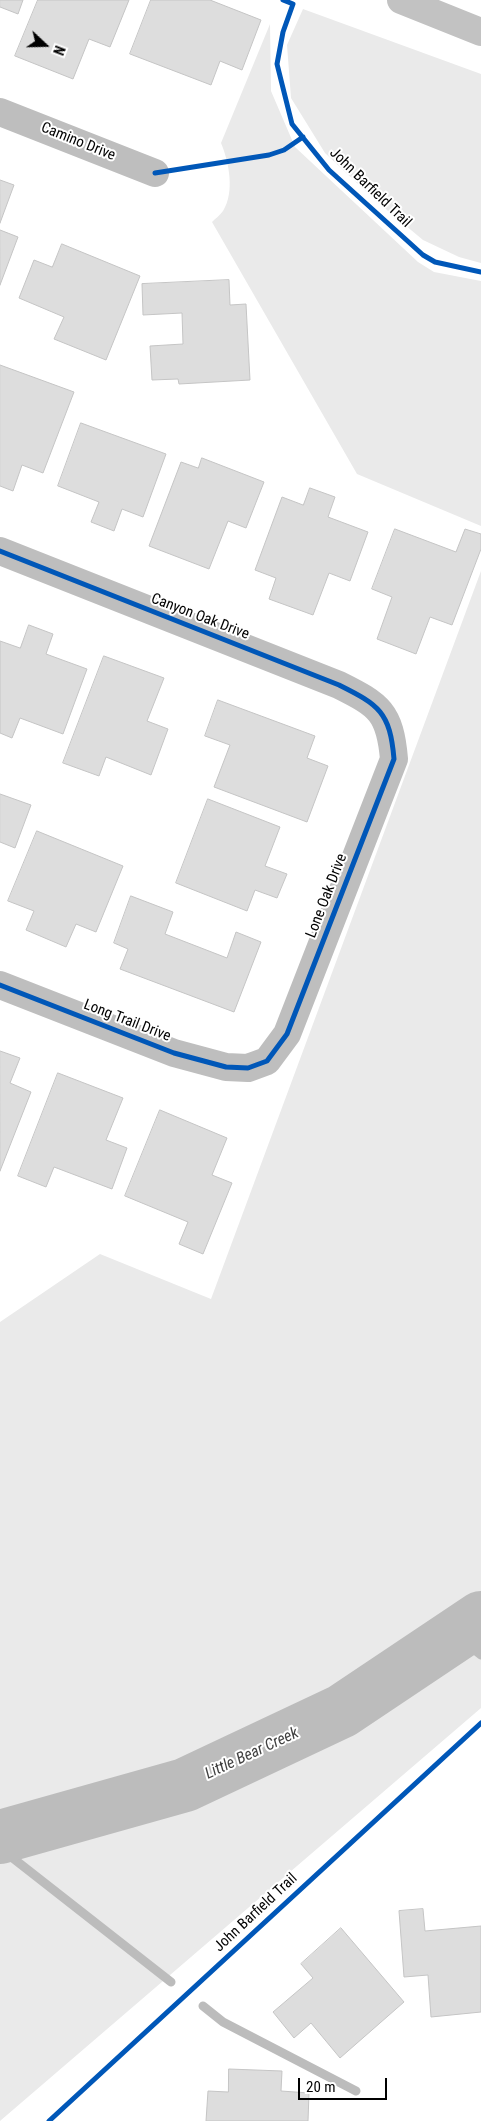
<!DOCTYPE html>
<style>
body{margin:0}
#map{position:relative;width:481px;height:2121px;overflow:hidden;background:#fff;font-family:"Roboto Condensed",sans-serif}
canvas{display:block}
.north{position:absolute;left:20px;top:20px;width:50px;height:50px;-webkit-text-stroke:4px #fff;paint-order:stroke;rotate:111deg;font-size:14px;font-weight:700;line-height:20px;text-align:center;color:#000}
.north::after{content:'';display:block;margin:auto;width:18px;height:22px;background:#000;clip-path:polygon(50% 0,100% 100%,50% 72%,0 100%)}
.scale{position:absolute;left:298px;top:2078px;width:89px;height:22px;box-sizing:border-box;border:2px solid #000;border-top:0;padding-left:6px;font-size:15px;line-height:18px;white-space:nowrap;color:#000;-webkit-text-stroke:4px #fff;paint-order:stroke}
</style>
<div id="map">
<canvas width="481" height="2121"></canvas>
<div class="north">N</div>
<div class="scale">20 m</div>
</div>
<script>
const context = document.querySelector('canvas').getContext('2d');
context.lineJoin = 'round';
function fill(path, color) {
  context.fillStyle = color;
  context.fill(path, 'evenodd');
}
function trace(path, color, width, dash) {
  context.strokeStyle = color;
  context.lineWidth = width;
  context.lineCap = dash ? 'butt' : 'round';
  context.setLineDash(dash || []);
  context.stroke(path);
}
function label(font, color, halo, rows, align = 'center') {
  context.font = font + ' "Roboto Condensed",sans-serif';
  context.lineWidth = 4;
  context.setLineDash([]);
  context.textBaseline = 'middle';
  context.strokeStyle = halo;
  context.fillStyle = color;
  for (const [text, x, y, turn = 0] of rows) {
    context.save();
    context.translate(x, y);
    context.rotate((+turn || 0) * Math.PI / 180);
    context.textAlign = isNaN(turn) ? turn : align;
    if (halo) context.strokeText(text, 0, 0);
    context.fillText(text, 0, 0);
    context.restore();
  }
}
fill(new Path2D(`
 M303 9 481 74V263L459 257 423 240 375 200 325 153 291 98 287 45Z
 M270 24 271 91 295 147 418 262 434 272 481 281V526L357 474 212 222C215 219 220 215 223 211 235 192 229 162 221 143Z
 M481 571V1708L0 2121V1322L100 1254 211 1299Z`), '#eaeaea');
trace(new Path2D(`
 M456 1635 481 1655
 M0 1848 171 1982
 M203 2006 223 2022 356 2091`), '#bcbcbc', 9);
trace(new Path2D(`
 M0 1837 185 1785 342 1711 481 1618`), '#bcbcbc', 54);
const building = new Path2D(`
 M0 0H23L18 14 0 7Z
 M38 0H129L110 47 89 39 73 79 15 56Z
 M151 0H210L261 20 242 70 220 61 211 85 130 54Z
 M0 180 14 185 0 223Z
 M0 230 18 237 0 285Z
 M62 244 140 276 106 360 54 339 64 317 19 298 34 260 52 267Z
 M229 280 230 305 246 304 250 380 179 384 178 379 152 380 150 346 183 344 182 313 143 315 142 284Z
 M0 365 74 392 43 473 22 465 13 491 0 486Z
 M81 423 166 454 143 517 122 509 114 531 91 522 99 502 58 486Z
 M202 458 264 482 246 528 228 521 209 569 149 546 181 462 198 468Z
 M310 488 335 497 328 517 368 532 350 581 329 573 313 615 269 599 276 578 255 570 282 497 303 505Z
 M395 529 456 552 465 529 481 534V549L452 625 430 617 416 654 377 639 392 597 372 589Z
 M29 625 53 634 46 654 87 669 63 734 20 718 12 738 0 733V641L20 648Z
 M104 656 164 678 147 721 168 729 151 775 106 757 99 776 63 763Z
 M218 700 315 736 307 758 328 766 307 822 214 787 230 745 205 736Z
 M0 794 31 805 15 848 0 842Z
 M208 799 280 827 265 866 287 874 277 898 255 890 247 911 176 883Z
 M37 831 123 866 96 932 76 924 66 947 26 930 34 911 8 901Z
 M131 896 173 912 165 934 227 958 236 932 261 942 234 1012 120 969 128 949 114 943Z
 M0 1051 20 1058 10 1083 31 1092 0 1171Z
 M58 1073 123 1098 106 1140 127 1148 112 1189 54 1167 46 1187 18 1176Z
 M160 1110 227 1138 212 1175 232 1183 203 1254 179 1244 188 1222 125 1196Z
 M423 1909 425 1931 481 1926V2012L431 2017 428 1975 404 1977 399 1911Z
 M341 1928 404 2002 340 2058 311 2023 294 2038 273 2012 313 1978 301 1964Z
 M229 2069 282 2071 281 2091 309 2093 308 2121H206L208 2091 228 2092Z`);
fill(building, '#ddd');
trace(building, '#c5c5c5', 1);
trace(new Path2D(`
 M0 112 155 173
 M0 551 339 685C379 705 390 712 394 759L287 1034 267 1061 248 1068 226 1067 174 1053 0 985`), '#bebebe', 28);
trace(new Path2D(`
 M401 0 481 32`), '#c2c2c2', 28);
trace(new Path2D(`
 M283 0 293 4 283 32 277 64 292 124 329 170 423 255 435 262 481 272
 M155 173 269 155 284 150 303 137
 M0 551 339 685C379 705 390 712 394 759L287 1034 267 1061 248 1068 226 1067 174 1053 0 985
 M49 2121 481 1723`), '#0057b8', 5);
label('15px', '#000', '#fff', [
 ["Camino Drive",78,142,22],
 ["John Barfield Trail",370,188,44],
 ["Canyon Oak Drive",200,617,21],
 ["Lone Oak Drive",327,896,-69],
 ["Long Trail Drive",127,1021,21],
 ["John Barfield Trail",256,1913,-43]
]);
label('italic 16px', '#414141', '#fff', [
 ["Little Bear Creek",252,1754,-25]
]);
</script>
